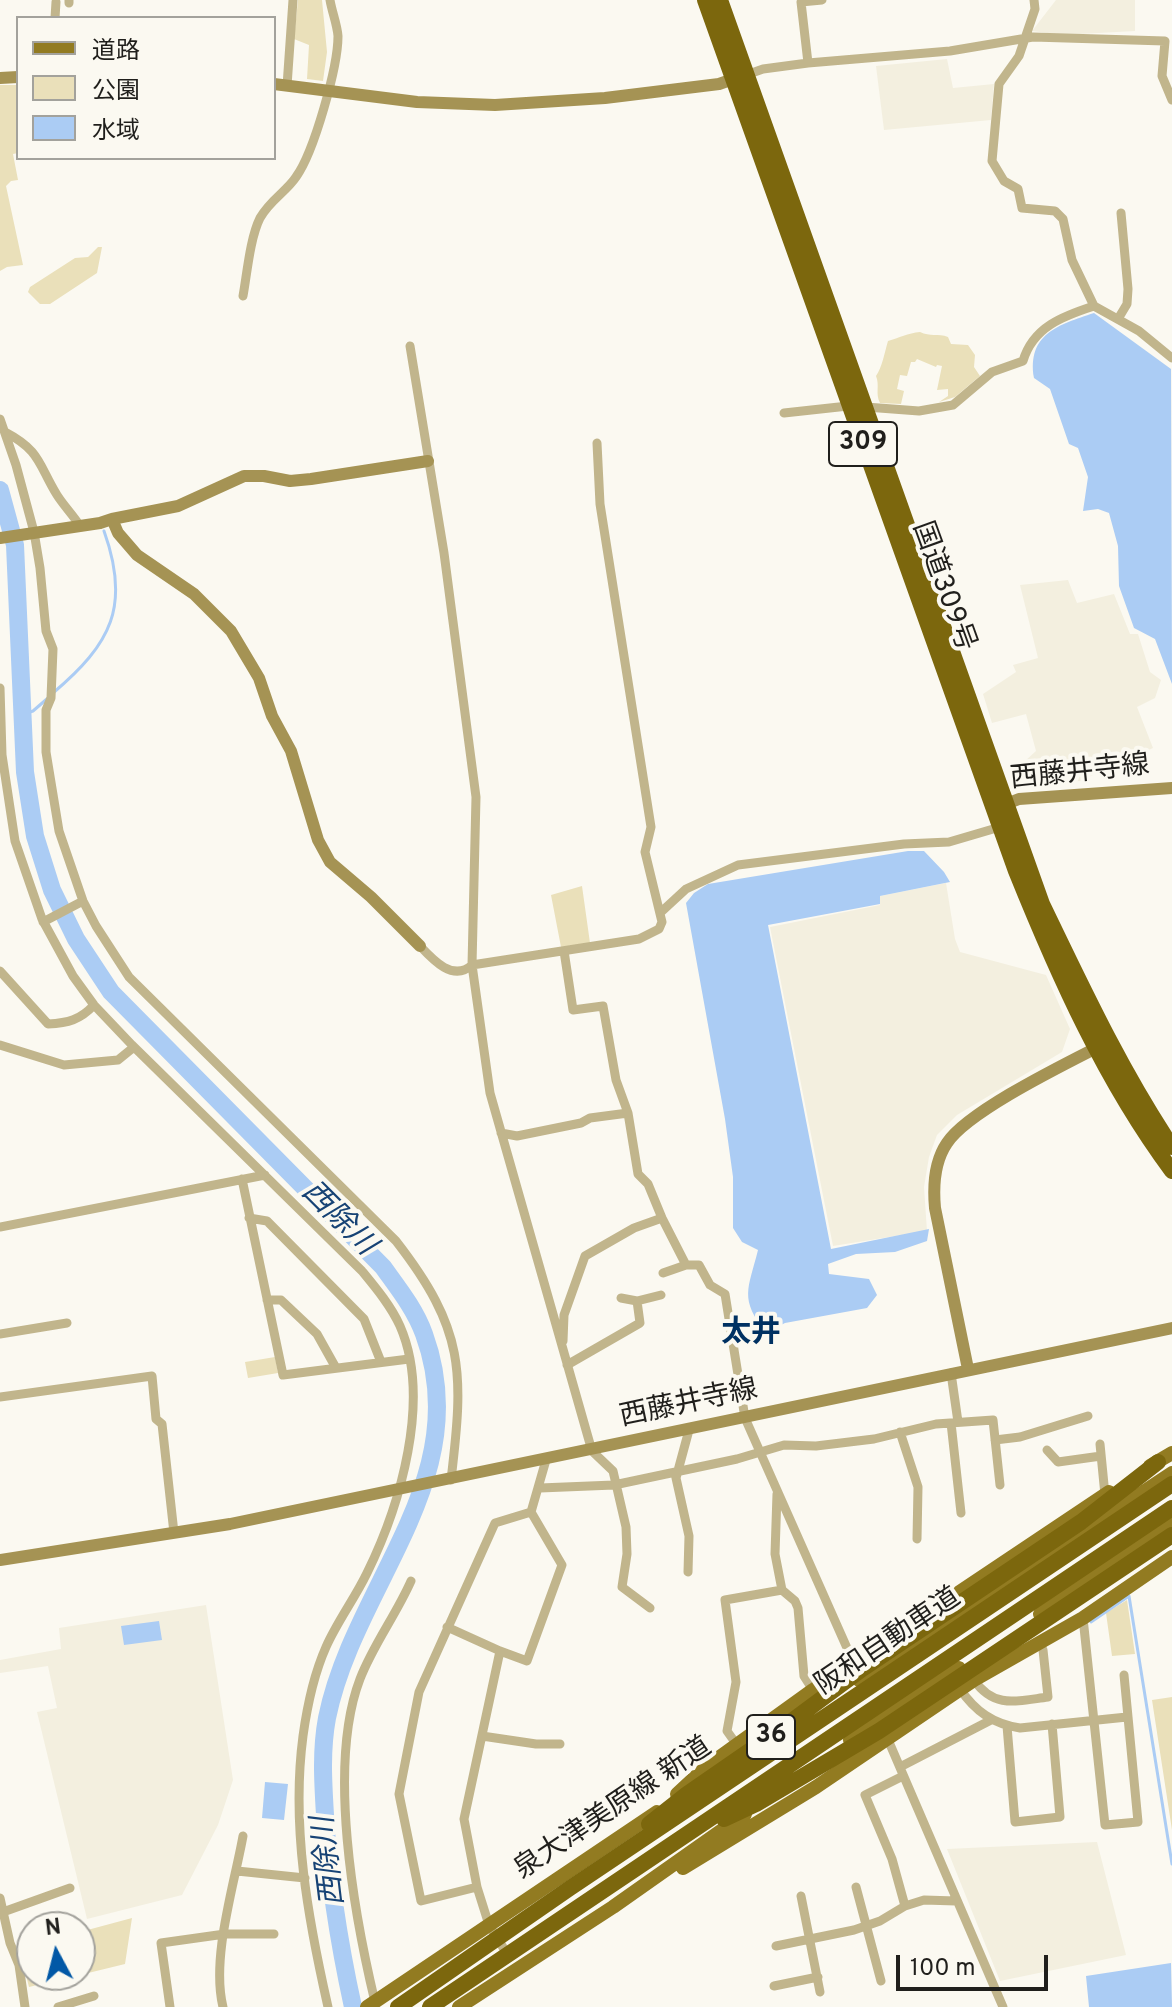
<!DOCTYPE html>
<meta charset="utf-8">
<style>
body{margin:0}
#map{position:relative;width:1172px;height:2007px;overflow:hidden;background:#fbf9f1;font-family:Overpass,"Noto Sans JP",sans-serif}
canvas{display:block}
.legend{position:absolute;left:16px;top:16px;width:260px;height:144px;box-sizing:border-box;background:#fbf9f1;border:2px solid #a3a29c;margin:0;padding:10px 14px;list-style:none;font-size:24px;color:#201f1c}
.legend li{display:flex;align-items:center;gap:16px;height:40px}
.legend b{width:40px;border:2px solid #a3a29c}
.north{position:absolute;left:16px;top:1911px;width:80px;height:80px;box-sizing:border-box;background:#fbf9f1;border:2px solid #a3a29c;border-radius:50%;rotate:353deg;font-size:22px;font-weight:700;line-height:32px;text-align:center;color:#201f1c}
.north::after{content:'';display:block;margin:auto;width:28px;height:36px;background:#0258a6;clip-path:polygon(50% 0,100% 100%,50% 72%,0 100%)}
.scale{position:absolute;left:896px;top:1955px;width:152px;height:36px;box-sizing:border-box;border:4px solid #201f1c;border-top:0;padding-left:10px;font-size:24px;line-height:28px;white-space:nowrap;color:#201f1c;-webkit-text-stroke:6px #fbf9f1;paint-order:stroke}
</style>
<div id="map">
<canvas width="1172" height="2007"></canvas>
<ul class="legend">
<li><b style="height:10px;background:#927b21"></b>道路</li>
<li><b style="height:22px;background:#eae0ba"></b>公園</li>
<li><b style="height:22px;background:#abccf4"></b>水域</li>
</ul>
<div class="north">N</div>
<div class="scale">100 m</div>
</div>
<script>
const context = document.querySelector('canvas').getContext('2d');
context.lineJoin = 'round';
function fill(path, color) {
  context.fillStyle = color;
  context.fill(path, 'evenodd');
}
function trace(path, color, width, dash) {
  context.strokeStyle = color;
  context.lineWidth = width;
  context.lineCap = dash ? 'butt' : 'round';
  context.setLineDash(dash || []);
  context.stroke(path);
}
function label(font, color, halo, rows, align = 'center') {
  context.font = font + ' Overpass,"Noto Sans JP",sans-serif';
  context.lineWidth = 8;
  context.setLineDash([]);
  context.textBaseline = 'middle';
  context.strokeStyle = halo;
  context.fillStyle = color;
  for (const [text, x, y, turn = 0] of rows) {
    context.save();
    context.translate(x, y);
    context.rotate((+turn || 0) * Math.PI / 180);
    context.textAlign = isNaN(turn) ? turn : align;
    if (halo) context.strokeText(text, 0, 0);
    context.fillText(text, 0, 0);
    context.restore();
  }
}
fill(new Path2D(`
 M1056 0H1135V31L1062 35 1032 31Z
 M947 59 953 88 994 84 991 120 884 130 876 66Z
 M1068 580 1077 603 1114 594 1130 634H1138L1150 672 1161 680 1155 698 1137 707 1153 748 1080 781 1025 785 1017 781 1013 772 1036 751 1026 714 992 723 983 694 1016 672 1013 665 1038 658 1020 585Z
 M946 883 955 939 960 952 1046 975 1070 1029 1062 1052 957 1115 937 1135 929 1157 924 1187 927 1231 833 1246 770 927 880 905V896Z
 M206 1605 233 1780 218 1825 182 1895 87 1919 37 1712 57 1708 48 1666 0 1673V1660L61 1649 59 1628Z
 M1097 1842 1126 1955 1000 1981 947 1849Z`), '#f3efdf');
fill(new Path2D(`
 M298 0H322L327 52 323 81 307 79 309 45 294 39Z
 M0 85H18V153L13 154 18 180 11 181 6 186 23 265 7 267 0 271Z
 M98 247H102L97 273 50 304H40L28 292 30 287 75 258 88 257Z
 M920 332C930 337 938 333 948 337L951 344 968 345 975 355 974 367 980 376 955 397 939 402 948 396V389L937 390 942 366 937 365 936 367 917 359 915 362H911L907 376 900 375 897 389 904 391 901 404 880 403C875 393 880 386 876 376 882 368 885 351 888 341 899 338 908 333 920 332Z
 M582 886 590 943 561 947 551 895Z
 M275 1357 278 1373 248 1378 245 1362Z
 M1127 1600 1135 1654 1112 1656 1106 1613Z
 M1172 1697V1830L1152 1700Z
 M132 1918 125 1964 80 1975V1932Z
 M32 1949V1975H79L29 1987 20 1952Z`), '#eae0ba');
fill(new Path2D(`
 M1094 313 1171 369 1172 684 1155 639 1134 628 1119 586 1118 546 1109 513 1098 509 1083 511 1088 477 1078 448 1069 444 1050 389 1034 378C1027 334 1058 325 1094 313Z
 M908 851H924L944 872 950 882 880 896V904L768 925 831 1249 929 1229 927 1241 895 1252 856 1254 828 1264 829 1274 869 1279 877 1295 867 1308 785 1323 766 1333C739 1298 748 1290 758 1250L742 1242 733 1228V1177L725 1119 686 903 694 893 708 884Z
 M159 1621 162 1640 124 1645 121 1626Z
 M265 1782 288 1784 284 1820 262 1818Z
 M1171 1963 1172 2007H1089L1086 1976Z`), '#abccf4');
trace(new Path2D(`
 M53 693C111 644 131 606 104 531
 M21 715 33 711 48 698
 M1091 1622 1129 1596 1172 1864`), '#abccf4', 3);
trace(new Path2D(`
 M0 490 15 545 25 772 35 836 52 890 76 939 111 992 383 1267C398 1288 415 1309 424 1334 477 1479 354 1584 327 1718 321 1750 323 1782 325 1815 329 1880 339 1943 353 2007`), '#abccf4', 18);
trace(new Path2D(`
 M1034 0 1035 9 1019 56 999 84 992 161 1004 181 1018 189 1022 208 1055 211 1063 219 1072 260 1094 306
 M69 3V0
 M55 18 56 2
 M808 63 801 2 822 0
 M746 75 763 69 808 63 950 51 1033 37 1165 41 1162 76 1172 100
 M287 86 293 0
 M243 296C247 274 250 238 260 218 270 200 286 192 296 177 314 152 338 67 338 36 337 24 332 12 330 0
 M1118 319 1127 304 1128 289 1121 213
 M410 346 444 553 476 797 472 965 490 1093 592 1451 613 1471 626 1527 627 1554 622 1587 650 1608
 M784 413 848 406 851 409 866 407 919 411 953 405 992 372 1023 361C1033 327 1063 316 1094 306L1139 331 1172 358
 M0 419 16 465 34 532 40 568 46 631 53 649 51 698 46 710V752L59 831 83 901 96 926 129 977 396 1241C465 1330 464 1371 451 1480
 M5 432C41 451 38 464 57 495 64 506 73 515 80 526
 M0 688 2 755 15 841 42 919 73 976 94 1005 132 1045 362 1271C376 1288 391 1306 400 1326 432 1399 400 1506 367 1573 355 1598 337 1622 326 1647 314 1674 307 1707 303 1736 291 1826 308 1919 328 2007
 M660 913 686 889 738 865 904 844 949 842 1000 827
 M43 922 83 901
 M420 946C433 960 453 982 472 965L639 939 659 929 662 922 645 852 651 827 600 504 597 443
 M564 951 573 1010 603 1006 616 1080 628 1113 638 1174 648 1184 662 1218 686 1265H699L710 1285 725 1294 745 1418 855 1666
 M0 971 48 1024C68 1023 80 1020 94 1005
 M0 1045 64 1065 118 1060 134 1047
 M501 1133 517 1136 581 1123 590 1118 628 1113
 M242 1179 283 1375 409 1359
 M249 1218 267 1221 364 1319 381 1362
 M0 1227 265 1175
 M663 1273 686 1265
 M267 1300H281L317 1334 336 1368
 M637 1301 661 1295
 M0 1334 67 1323
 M563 1341 564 1315 585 1256 634 1228 662 1218
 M567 1365 640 1323 637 1301 621 1298
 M951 1373 958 1422
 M0 1397 152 1376 156 1419 162 1424 174 1533
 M951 1423 961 1513
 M900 1432 918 1487 917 1539
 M995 1440 1020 1437 1088 1416
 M1100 1444 1105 1495
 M1047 1450 1058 1462 1101 1456
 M540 1488 614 1485 737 1459 784 1445 816 1446 874 1439 936 1424 993 1420 1000 1485
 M688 1572 689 1536 676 1478 689 1430
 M782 1590 795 1601 798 1608 804 1676 813 1690
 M1083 1618 1105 1825 1138 1822 1124 1675
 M447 1627 500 1651
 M974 1680C994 1709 1017 1701 1048 1697L1043 1650 1040 1644
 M960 1689C975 1711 993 1724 1020 1728L1127 1717
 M1007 1726 1015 1822 1060 1817 1052 1724
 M886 1735 1003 2007
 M482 1736 536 1744H560
 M737 1745 727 1731 736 1682 725 1600 782 1590 775 1554 777 1494
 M900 1767 991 1720
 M903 1776 865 1795 892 1859 905 1906
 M237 1871 305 1878
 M477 1887 421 1901 399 1794 419 1692 495 1523 531 1512
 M856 1887 881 1981
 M801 1896 820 1992
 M0 1898 10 1943 19 1965 25 2007
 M3 1912 70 1888
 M776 1946 854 1930 880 1921 905 1906 924 1900 956 1901
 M509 1957 489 1925 477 1887 464 1819 500 1651 527 1661 562 1565 531 1512 546 1460
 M774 1986 818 1977
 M375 2002C354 1914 327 1765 360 1679 373 1645 396 1615 411 1581
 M58 2007 94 1996
 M170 2007 161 1943 225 1934H274
 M223 2007C211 1958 234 1886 243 1836`), '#c1b58c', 9);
trace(new Path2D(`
 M0 78 18 77
 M274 84 417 102 495 105 605 98 719 84 739 77
 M112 519 178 506 244 476H264L290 481 311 479 428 461
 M0 538 100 523 112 519 118 533 137 555 194 594 231 631 259 678 272 716 291 751 318 840 330 862 371 897 420 946
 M1001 806 1019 799 1172 788
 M968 1369 935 1208C933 1186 934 1162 947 1143 968 1111 1065 1064 1102 1045
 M0 1560 230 1524 1172 1328`), '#a59354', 12);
trace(new Path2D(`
 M1150 1466 1172 1453
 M1040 1614 1172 1524
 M859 1680 1172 1473
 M850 1740 959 1668
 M677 1794 706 1767 813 1690 1109 1492
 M683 1868 816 1787 974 1680 1083 1618 1172 1557
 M367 2007 657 1812
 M459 2007 613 1907 745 1814`), '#927b21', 14);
trace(new Path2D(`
 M705 0 1016 871C1058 975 1105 1081 1172 1171
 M720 0 1042 904C1082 987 1121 1071 1172 1147
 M724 1819 756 1804 879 1731 1172 1535
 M649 1824 687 1794 781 1729 862 1669 1081 1522 1158 1462
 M398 2007 570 1888 1172 1484
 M430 2007 1172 1508`), '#7c670d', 16);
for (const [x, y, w] of [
 [863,444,68],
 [771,1737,48]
]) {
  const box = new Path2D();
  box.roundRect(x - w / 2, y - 22, w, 44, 6);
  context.fillStyle = '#fbf9f1';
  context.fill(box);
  trace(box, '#201f1c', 2);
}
label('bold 26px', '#201f1c', null, [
 ["309",863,444],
 ["36",771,1737]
]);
label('28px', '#201f1c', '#fbf9f1', [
 ["国道309号",942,587,70],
 ["西藤井寺線",1080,774,-6],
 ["西藤井寺線",689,1405,-12],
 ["阪和自動車道",889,1643,-34],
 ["泉大津美原線 新道",614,1810,-34]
]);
label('italic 30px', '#174375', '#fbf9f1', [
 ["西除川",337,1220,45],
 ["西除川",331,1861,-97]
]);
label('bold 30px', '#003162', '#fbf9f1', [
 ["太井",751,1335]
]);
</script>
